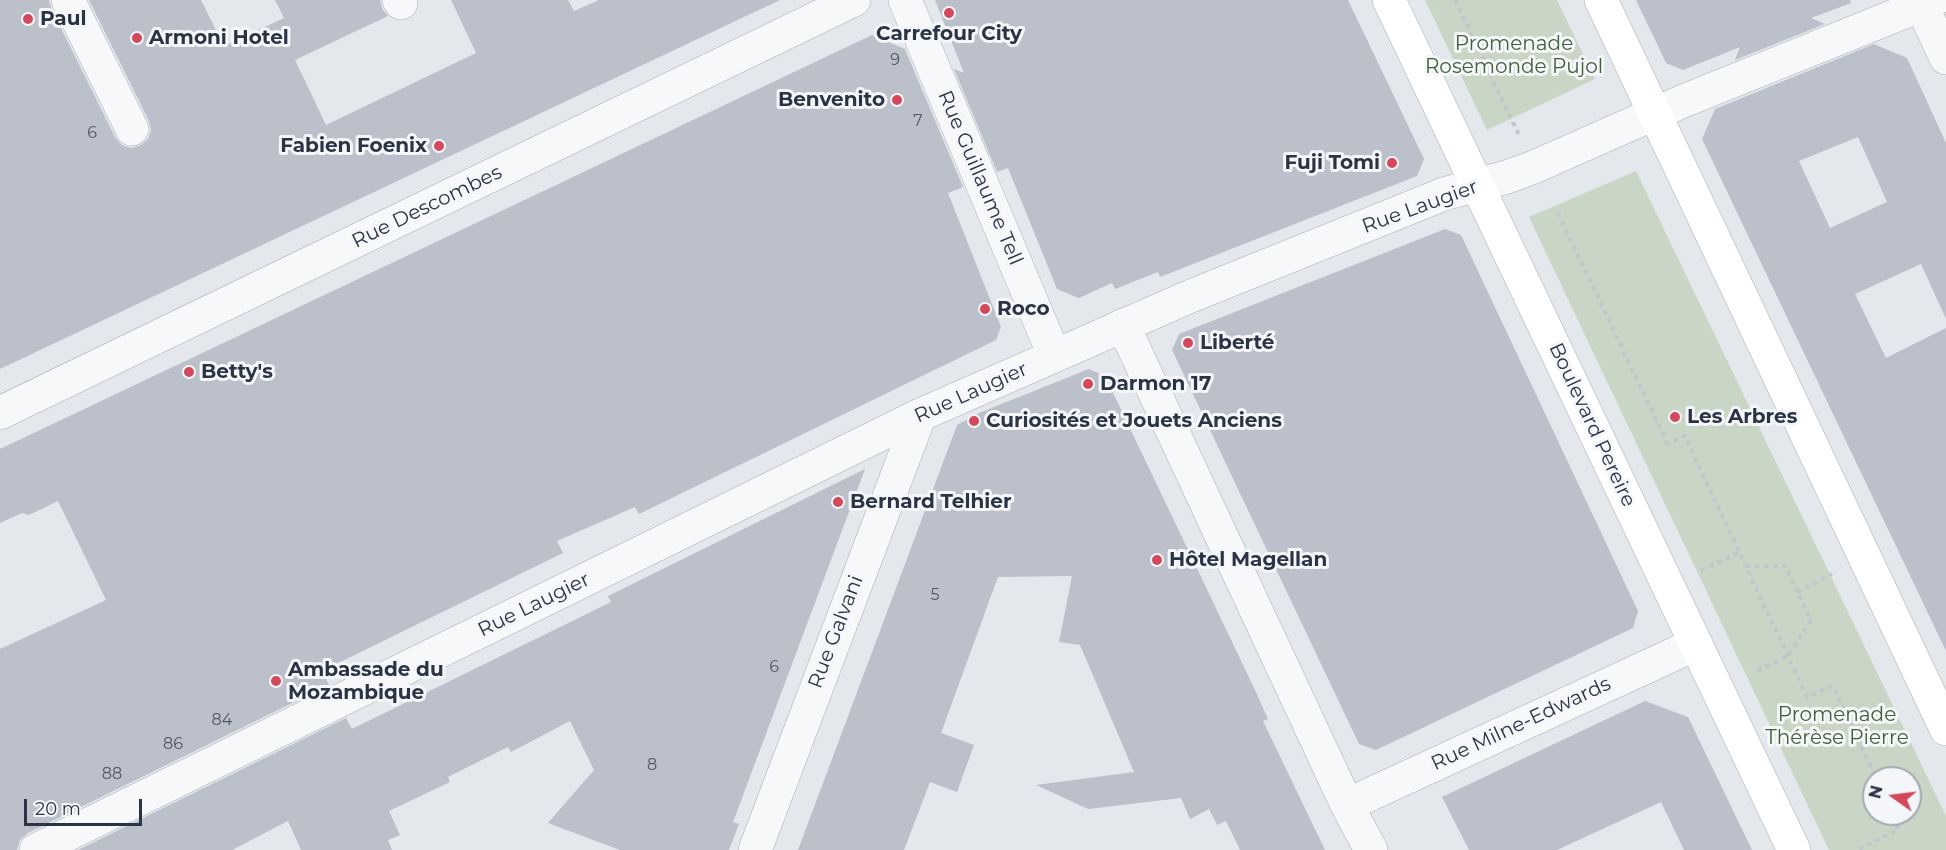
<!DOCTYPE html>
<meta charset="utf-8">
<style>
body{margin:0}
#map{position:relative;width:1946px;height:850px;overflow:hidden;background:#e4e7ec;font-family:Montserrat,sans-serif}
canvas{display:block}
.north{position:absolute;left:1862px;top:766px;width:60px;height:60px;box-sizing:border-box;background:#f4f6f9;border:2px solid #a4a8b1;border-radius:50%;rotate:284deg;font-size:16px;font-weight:700;line-height:24px;text-align:center;color:#2b3445}
.north::after{content:'';display:block;margin:auto;width:21px;height:27px;background:#d1495b;clip-path:polygon(50% 0,100% 100%,50% 72%,0 100%)}
.scale{position:absolute;left:24px;top:799px;width:118px;height:27px;box-sizing:border-box;border:3px solid #2b3445;border-top:0;padding-left:8px;font-size:18px;line-height:21px;white-space:nowrap;color:#2b3445;-webkit-text-stroke:4px #f4f6f9;paint-order:stroke}
</style>
<div id="map">
<canvas width="1946" height="850"></canvas>
<div class="north">N</div>
<div class="scale">20 m</div>
</div>
<script>
const context = document.querySelector('canvas').getContext('2d');
context.lineJoin = 'round';
function fill(path, color) {
  context.fillStyle = color;
  context.fill(path, 'evenodd');
}
function trace(path, color, width, dash) {
  context.strokeStyle = color;
  context.lineWidth = width;
  context.lineCap = dash ? 'butt' : 'round';
  context.setLineDash(dash || []);
  context.stroke(path);
}
function label(font, color, halo, rows, align = 'center') {
  context.font = font + ' Montserrat,sans-serif';
  context.lineWidth = 6;
  context.setLineDash([]);
  context.textBaseline = 'middle';
  context.strokeStyle = halo;
  context.fillStyle = color;
  for (const [text, x, y, turn = 0] of rows) {
    context.save();
    context.translate(x, y);
    context.rotate((+turn || 0) * Math.PI / 180);
    context.textAlign = isNaN(turn) ? turn : align;
    if (halo) context.strokeText(text, 0, 0);
    context.fillText(text, 0, 0);
    context.restore();
  }
}
fill(new Path2D(`
 M1425 0H1557L1595 79 1487 130Z
 M1636 171 1946 816V850H1829L1529 217ZM1874 778H1910V814H1874Z`), '#c9d6c5');
fill(new Path2D(`
 M0 0H49L51 8 115 137 122 145 131 148 141 145 148 139 151 130 149 121 89 0H201L224 46 284 18 275 0H380L383 10 388 16 295 60 326 125 476 53 451 0H568L574 11 599 0H780L0 369Z
 M935 0H1348L1424 159 1417 176 1160 277 1158 272 1115 289 1112 283 1079 298 1057 289 1008 168 997 172 954 69 964 73Z
 M1636 0H1850L1851 3 1811 18 1825 24 1735 60 1740 47 1683 70 1666 63Z
 M872 35 905 49 963 187 948 193 1001 327 996 340 639 514 635 507 557 541 563 553 322 671 329 685 28 833 20 840 17 850H0V649L106 600 58 501 29 515 22 513 0 523V449Z
 M1874 44 1907 58 1946 143V319L1921 264 1855 294 1886 358 1946 328V651L1702 139 1715 109ZM1858 137 1887 202 1830 228 1799 161Z
 M1445 229 1461 235 1638 611 1633 628 1376 750 1359 744 1172 350 1179 334Z
 M1089 369 1105 376 1255 690 1268 719 1263 721 1325 850H1240L1226 821 1217 825 1209 809 1190 819 1181 798 1088 809 1036 785 1134 772 1080 645 1059 642 1072 576 998 577 941 733 974 745 957 792 930 782 904 850H798L957 425 979 413Z
 M865 469 733 822 739 824 729 850H620L548 823 594 770 570 721 511 752 508 747 448 777 450 782 389 811 400 835 388 840 392 850H301L288 821 232 850H78L346 718 352 729 611 602 608 596Z
 M1645 701 1688 717 1752 850H1684L1661 802 1557 850H1469L1442 797Z`), '#bbc0ca');
const street = new Path2D(`
 M68 0 132 129
 M399 0 401 3
 M905 0 1054 355
 M1923 0 1922 6 1946 58
 M1123 325 1347 805 1371 850
 M0 413 854 0
 M1347 805 1696 644
 M36 850 920 415 1191 296 1444 194 1507 177 1534 167 1681 102 1934 0
 M755 850 920 415`);
const secondary = new Path2D(`
 M1389 0 1794 850
 M1601 0 1946 729`);
trace(street, '#a9aeb7', 34);
trace(secondary, '#a9aeb7', 34);
trace(new Path2D(`
 M1455 0 1519 135
 M1558 213 1667 443 1685 436 1807 697 1833 686 1876 778
 M1746 566H1785L1811 620 1788 656 1756 671
 M1701 570 1740 552
 M1797 592 1832 574
 M1862 850 1861 848 1899 829 1892 814`), '#c2c5cb', 4, [4.5, 4.5]);
trace(street, '#f7f8fa', 33);
trace(secondary, '#fff', 33);
for (const [x, y, r, color] of [
 [949,13,6,"#d1495b"],
 [28,19,6,"#d1495b"],
 [137,38,6,"#d1495b"],
 [897,100,6,"#d1495b"],
 [439,146,6,"#d1495b"],
 [1392,163,6,"#d1495b"],
 [985,309,6,"#d1495b"],
 [1188,343,6,"#d1495b"],
 [189,372,6,"#d1495b"],
 [1088,384,6,"#d1495b"],
 [1675,417,6,"#d1495b"],
 [974,421,6,"#d1495b"],
 [838,502,6,"#d1495b"],
 [1157,560,6,"#d1495b"],
 [276,681,6,"#d1495b"]
]) {
  const dot = new Path2D();
  dot.arc(x, y, r, 0, 2 * Math.PI);
  context.fillStyle = color;
  context.fill(dot);
  trace(dot, '#f4f6f9', 2);
}
label('16px', '#4f5766', null, [
 ["9",895,60],
 ["7",918,121],
 ["6",92,133],
 ["5",935,595],
 ["6",774,667],
 ["84",222,720],
 ["86",173,744],
 ["8",652,765],
 ["88",112,774]
]);
label('bold 20px', '#2b3445', '#f4f6f9', [
 ["Paul",40,19],
 ["Carrefour City",949,34,"center"],
 ["Armoni Hotel",149,38],
 ["Benvenito",885,100,"right"],
 ["Fabien Foenix",427,146,"right"],
 ["Fuji Tomi",1380,163,"right"],
 ["Roco",997,309],
 ["Liberté",1200,343],
 ["Betty's",201,372],
 ["Darmon 17",1100,384],
 ["Les Arbres",1687,417],
 ["Curiosités et Jouets Anciens",986,421],
 ["Bernard Telhier",850,502],
 ["Hôtel Magellan",1169,560],
 ["Ambassade du",288,670],
 ["Mozambique",288,693]
], 'left');
label('20px', '#3f6138', '#f4f6f9', [
 ["Promenade",1514,44],
 ["Rosemonde Pujol",1514,67],
 ["Promenade",1837,715],
 ["Thérèse Pierre",1837,738]
]);
label('20px', '#2b3445', '#f4f6f9', [
 ["Rue Guillaume Tell",980,178,67],
 ["Rue Descombes",427,207,-26],
 ["Rue Laugier",1420,207,-20],
 ["Rue Laugier",971,393,-24],
 ["Boulevard Pereire",1592,425,65],
 ["Rue Laugier",534,605,-26],
 ["Rue Galvani",836,632,-69],
 ["Rue Milne-Edwards",1521,724,-25]
]);
</script>
